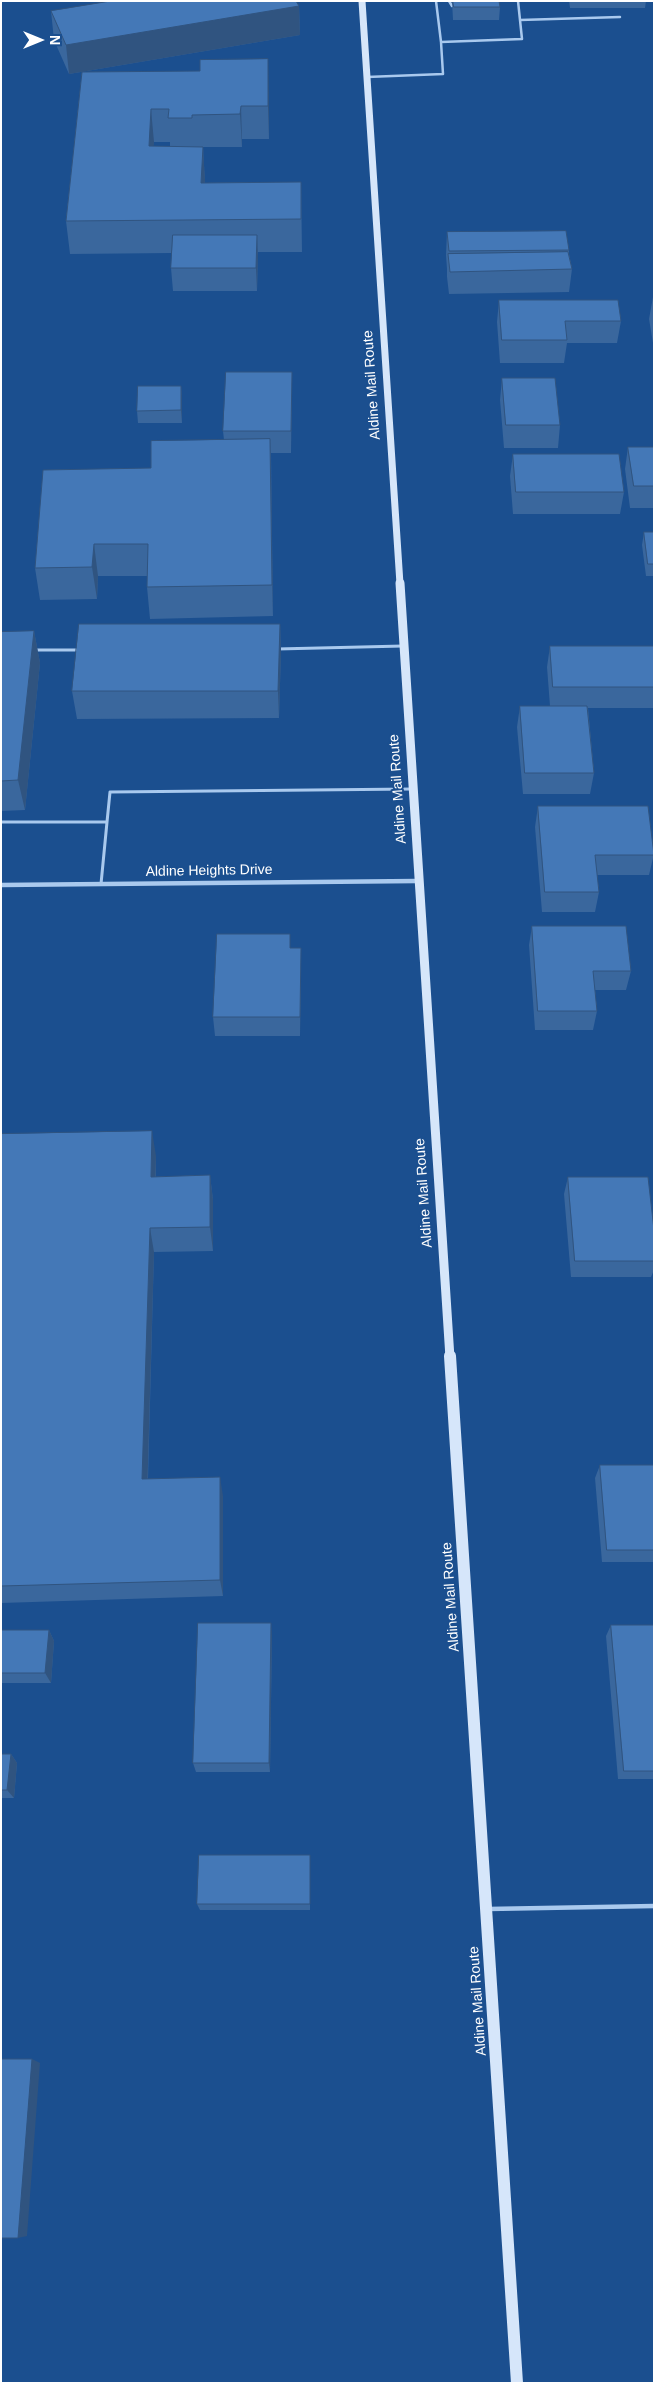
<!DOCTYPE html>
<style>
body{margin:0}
#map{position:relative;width:655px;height:2384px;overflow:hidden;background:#1b4f8f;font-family:Arial,sans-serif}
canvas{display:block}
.frame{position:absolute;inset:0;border:2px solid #fff;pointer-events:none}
.north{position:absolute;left:15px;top:15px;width:50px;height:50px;-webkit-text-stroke:4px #1b4f8f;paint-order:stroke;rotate:90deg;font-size:14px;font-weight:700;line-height:20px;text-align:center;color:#fff}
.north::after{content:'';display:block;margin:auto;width:18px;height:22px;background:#fff;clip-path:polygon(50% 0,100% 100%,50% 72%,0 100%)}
</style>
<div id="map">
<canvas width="655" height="2384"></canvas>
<div class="frame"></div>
<div class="north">N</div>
</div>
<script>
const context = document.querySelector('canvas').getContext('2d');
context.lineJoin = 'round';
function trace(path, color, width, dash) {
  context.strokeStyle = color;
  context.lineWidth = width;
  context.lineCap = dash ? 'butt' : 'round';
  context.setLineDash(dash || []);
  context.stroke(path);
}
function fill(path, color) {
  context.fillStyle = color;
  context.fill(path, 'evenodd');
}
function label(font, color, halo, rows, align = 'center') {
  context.font = font + ' Arial,sans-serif';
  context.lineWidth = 4;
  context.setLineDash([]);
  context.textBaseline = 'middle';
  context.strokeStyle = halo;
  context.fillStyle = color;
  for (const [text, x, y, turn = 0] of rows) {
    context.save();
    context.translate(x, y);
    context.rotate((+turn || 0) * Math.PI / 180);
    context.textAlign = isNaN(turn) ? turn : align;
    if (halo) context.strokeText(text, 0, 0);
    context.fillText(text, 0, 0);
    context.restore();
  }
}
trace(new Path2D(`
 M436 1 441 42
 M449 1 452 6
 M520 20 620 17
 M367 77 443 74 441 42 522 39 518 1`), '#a9c9ee', 2.5);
trace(new Path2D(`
 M277 649 403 646
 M35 650H80
 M1 822H107L101 884
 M107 822 110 792 412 789`), '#a9c9ee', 3);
trace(new Path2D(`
 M488 1909 654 1906`), '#a9c9ee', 4.5);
trace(new Path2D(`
 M1 885 417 881`), '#a9c9ee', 4.5);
trace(new Path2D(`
 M362 1 400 584`), '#d6e6fa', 7);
trace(new Path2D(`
 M400 583 450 1358`), '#d6e6fa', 9);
trace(new Path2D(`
 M450 1356 517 2383`), '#d6e6fa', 12);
fill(new Path2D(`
 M452 1H499L500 7 499 20H453Z
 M569 1H646L645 8H570Z
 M299 6 300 35 69 74 54 40 51 11Z
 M82 72 269 92V139H242V147H203L205 183 301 182 302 252H258L257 291H173L171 268 172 253 70 254 66 221ZM154 142H170V146H153Z
 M447 232 569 250V254L572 269 569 292 449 294 447 277V269L446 255Z
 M653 297H654V349L649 319Z
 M499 300 621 321 617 343H567L564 363H500L497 322Z
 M292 372 291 453H271L273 616 150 619 147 587V576H98L97 599 40 600 35 568 224 440 223 431Z
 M502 378 560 425 558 448H504L500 400Z
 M181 386 182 398V423H138L137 411Z
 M628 447H654V508H630L625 469Z
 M513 454 624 492 620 514H513L510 476Z
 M644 532H654V576H646L642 545Z
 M280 624 281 651 279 718 77 719 72 691Z
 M34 631 40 663 25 810 1 811V632Z
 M550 646H654V708H588L594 773 590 794H523L517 727 520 706H550L547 667Z
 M538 806 654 854 649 875H597L599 892 595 912H542L535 827Z
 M532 926 631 971 626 990H595L597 1011 593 1030H535L529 945Z
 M290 934V948L301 968 300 1036H215L213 1017Z
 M1 1134 156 1156V1177L210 1175 213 1200V1251L154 1252 148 1479 223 1496V1596L1 1603Z
 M568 1177 654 1230V1270L651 1277H571L564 1194Z
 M600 1465H654V1562H602L595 1478Z
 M611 1625H654V1779H618L606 1636Z
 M1 1630H49L54 1641 51 1683H1Z
 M272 1634 270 1772H196L193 1763Z
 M1 1754H11L17 1763 14 1798H1Z
 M310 1855V1910H200L197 1904Z`), '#3a679d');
fill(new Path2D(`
 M299 6 300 35 69 74 66 45Z
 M268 59 269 92V139L268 106Z
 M241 106 242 139V147L240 114Z
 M151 109 154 142 151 179 149 146Z
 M203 147 205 180 203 216 201 183Z
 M257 235 258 257 257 291 256 268Z
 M292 372V394L291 453V431Z
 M181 386 182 398V423L181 410Z
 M270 439 271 471 273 616 272 585Z
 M94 544 98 576 97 599 92 567Z
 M280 624 281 651 279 718 278 691Z
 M34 631 40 663 25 810 18 780Z
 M301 948V968L300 1036V1017Z
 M152 1131 156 1156 155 1202 151 1177Z
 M210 1175 213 1200V1251L210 1227Z
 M150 1228 154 1252 147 1498 142 1479Z
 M220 1477 223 1496V1596L220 1580Z
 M271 1623 272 1634 270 1772 269 1763Z
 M49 1630 54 1641 51 1683 45 1673Z
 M11 1754 17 1763 14 1798 7 1790Z
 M32 2059 40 2063 27 2236 18 2238Z`), '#305480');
const building = new Path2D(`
 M111 1H296L299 6 66 45 51 11Z
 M453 1H499L500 7H454Z
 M268 59V106H241L240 114 192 115V118H168L169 109H151L149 146 203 147 201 183 301 182V219L66 221 82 72 200 71V60Z
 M566 231 569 250 449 251 447 232Z
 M173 235H257L256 268H171Z
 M568 252 572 269 450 272 448 254Z
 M499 300H618L621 321H565L567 340H502Z
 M226 372H292L291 431H223Z
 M502 378H555L560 425H506Z
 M138 386H181V410L137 411Z
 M270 439 272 585 147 587 148 544H94L92 567 35 568 43 470 151 468V441Z
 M628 447H654V486H634Z
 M513 454H619L624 492H516Z
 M644 532H654V564H648Z
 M79 624H280L278 691H72Z
 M34 631 18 780 1 781V632Z
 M550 646H654V687H553Z
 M520 706H587L594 773H525Z
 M538 806H648L654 855H595L599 892H545Z
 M532 926H626L631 971H593L597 1011H538Z
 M217 934H290V948H301L300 1017H213Z
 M152 1131 151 1177 210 1175V1227L150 1228 142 1479 220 1477V1580L1 1586V1134Z
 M568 1177H648L654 1230V1261H575Z
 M600 1465H654V1550H607Z
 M198 1623H271L269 1763H193Z
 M611 1625H654V1771H624Z
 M1 1630H49L45 1673H1Z
 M1 1754H11L7 1790H1Z
 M199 1855H310V1904H197Z
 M1 2059H32L18 2238H1Z`);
fill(building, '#4478b7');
trace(building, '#305480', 1);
label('14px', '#fff', '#1b4f8f', [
 ["Aldine Mail Route",372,385,-94],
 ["Aldine Mail Route",398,789,-94],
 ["Aldine Heights Drive",209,871,-1],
 ["Aldine Mail Route",424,1193,-94],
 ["Aldine Mail Route",451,1597,-94],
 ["Aldine Mail Route",478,2001,-94]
]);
</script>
